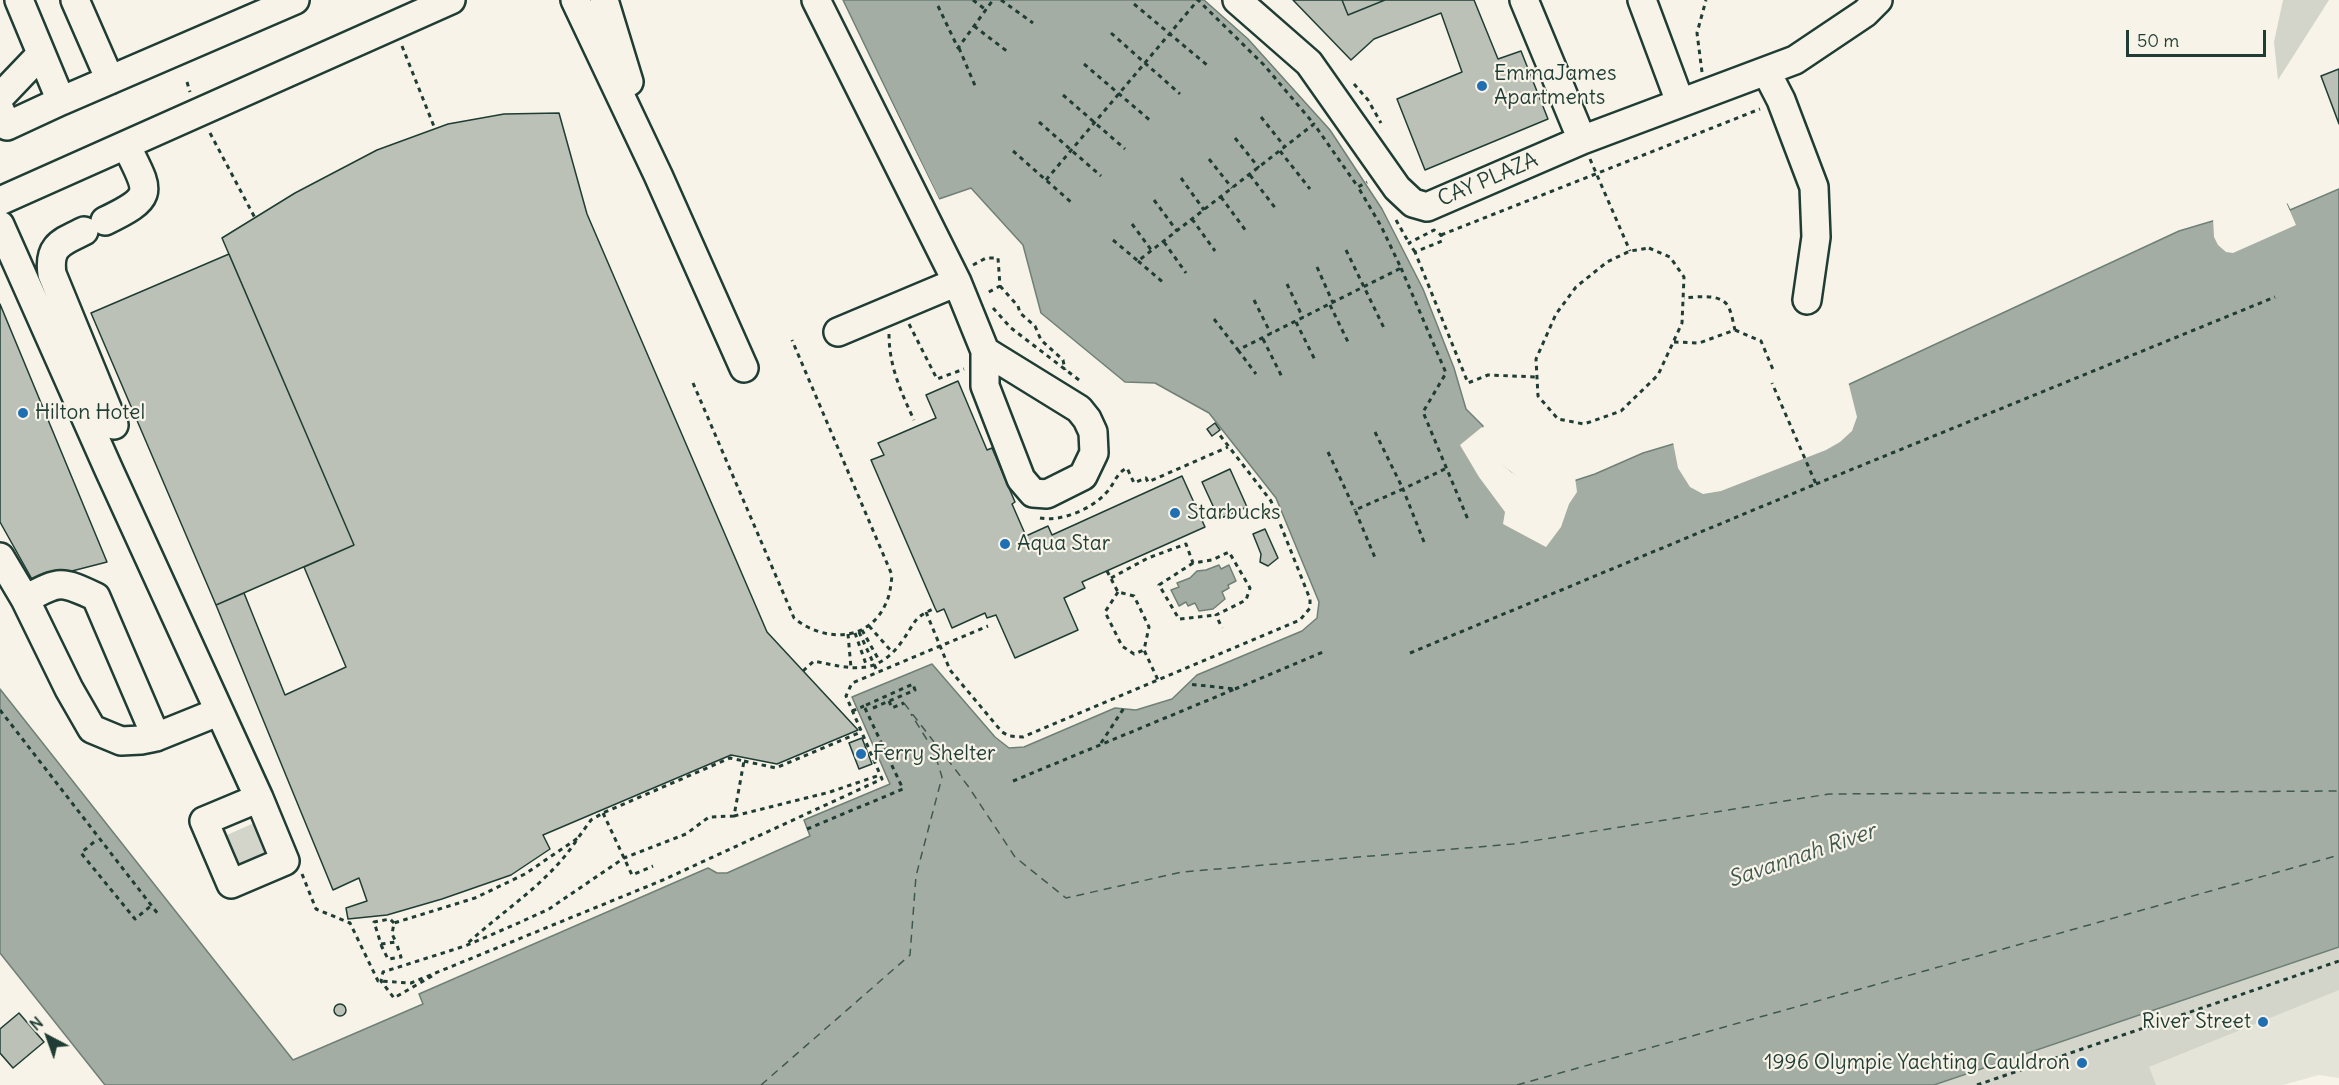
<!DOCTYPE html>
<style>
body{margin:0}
#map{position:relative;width:2339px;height:1085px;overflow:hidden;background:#f7f3e8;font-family:Delius,sans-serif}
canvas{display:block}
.north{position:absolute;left:18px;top:1007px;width:60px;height:60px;-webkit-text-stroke:4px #f7f3e8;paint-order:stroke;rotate:319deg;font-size:16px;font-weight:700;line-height:24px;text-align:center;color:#1f3d34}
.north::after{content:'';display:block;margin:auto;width:21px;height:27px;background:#1f3d34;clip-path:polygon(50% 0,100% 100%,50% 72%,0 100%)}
.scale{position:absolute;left:2126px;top:30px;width:140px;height:27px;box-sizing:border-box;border:3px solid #1f3d34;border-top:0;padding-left:8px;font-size:18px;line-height:21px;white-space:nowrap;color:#1f3d34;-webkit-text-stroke:4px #f7f3e8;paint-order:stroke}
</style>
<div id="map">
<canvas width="2339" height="1085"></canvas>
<div class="north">N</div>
<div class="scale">50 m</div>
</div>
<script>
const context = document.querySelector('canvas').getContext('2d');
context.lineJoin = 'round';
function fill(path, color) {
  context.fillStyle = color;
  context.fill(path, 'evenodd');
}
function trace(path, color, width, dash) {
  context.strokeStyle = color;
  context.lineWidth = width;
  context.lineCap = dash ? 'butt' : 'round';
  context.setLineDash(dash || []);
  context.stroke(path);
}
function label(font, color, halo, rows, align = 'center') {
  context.font = font + ' Delius,sans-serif';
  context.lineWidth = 4.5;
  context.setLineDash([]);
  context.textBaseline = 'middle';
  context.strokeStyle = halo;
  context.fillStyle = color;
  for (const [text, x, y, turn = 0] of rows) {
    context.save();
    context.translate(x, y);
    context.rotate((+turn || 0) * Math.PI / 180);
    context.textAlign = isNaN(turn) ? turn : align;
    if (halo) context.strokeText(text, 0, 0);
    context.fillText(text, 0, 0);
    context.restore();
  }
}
fill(new Path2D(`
 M2339 968V1078L2319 1075 2283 1085H2006Z`), '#e5e4d9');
fill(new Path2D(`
 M2283 0H2329L2278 80 2274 42Z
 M263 819 276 854 242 869 227 835Z
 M2339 947V990L2149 1067 2156 1085H1934Z`), '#d3d5ca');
const water = new Path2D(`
 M843 0H1204L1248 39 1330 130 1382 209 1423 289 1454 368 1466 409 1483 426 1477 446 1537 493 1595 474 1643 453 1757 419 1824 396 2179 231 2253 209 2287 204 2290 210 2339 189V947L1934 1085H105L0 953V689L293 1060 423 1004 419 994 708 868 717 873H727L810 836 804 820 890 784 852 697 932 664 995 737 1009 748 1024 747 1115 708 1136 710 1172 699 1197 675 1302 631 1317 618 1319 602 1276 498 1209 413 1155 383 1125 382 1041 313 1023 245 971 188 939 199Z
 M1219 565 1221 569 1229 565 1236 581 1228 585 1229 588 1222 592 1225 599 1213 609 1199 611 1195 603 1188 606 1186 602 1179 606 1171 590 1179 587 1177 583 1190 578 1197 571 1206 570Z`);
fill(water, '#a4ada3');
trace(water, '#6f8077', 1.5);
fill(new Path2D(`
 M840 0H841L940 201 936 200Z
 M2286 202 2296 225 2233 253 2226 252 2218 245 2214 237 2213 218 2252 206Z
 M1848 381 1857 417 1852 431 1840 442 1826 450 1721 491 1703 494 1690 487 1678 468 1673 442 1756 416 1823 393Z
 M1482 427 1485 428 1480 445 1511 472 1538 489 1575 477 1577 492 1569 504 1561 527 1546 547 1503 524 1505 512 1479 477 1460 445Z`), '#f7f3e8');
trace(new Path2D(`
 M904 703 968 786 1015 857 1066 898 1182 872 1513 844 1829 794 2339 791
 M761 1085 910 955 916 876 942 777 934 751 911 714
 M1517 1085 2339 855`), '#405950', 1.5, [8, 6]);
const building = new Path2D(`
 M1293 0H1342L1348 15 1385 0H1474L1498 59 1521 51 1548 119 1425 170 1397 99 1462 72 1441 13 1374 39 1351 60Z
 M1342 0H1385L1348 15Z
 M2339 69V124L2321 76Z
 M559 113 587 214 767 632 858 730 777 764 731 755 543 835 550 849 511 875 442 899 387 915 348 919 346 908 367 901 359 878 333 890 216 605 244 593 285 695 346 667 304 567 354 545 222 238 295 193 377 150 448 124 504 114Z
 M229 254 354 545 216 605 91 313Z
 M0 304 107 562 33 581 0 522Z
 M958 381 987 450 992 448 1015 502 1012 504 1026 536 1048 526 1052 535 1182 476 1205 527 1082 582 1085 588 1064 598 1078 630 1015 658 996 615 987 618 985 613 952 628 944 609 937 612 935 608 871 460 884 455 878 443 936 418 926 395Z
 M1215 423 1220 430 1212 436 1207 429Z
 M1230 469 1247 507 1219 519 1202 482Z
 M1265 529 1278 558 1268 566 1260 562 1261 554 1253 534Z
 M862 738 872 764 859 769 849 743Z
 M334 1010a6 6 0 1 1 12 0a6 6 0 1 1-12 0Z
 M19 1013 44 1042 13 1068 0 1053V1029Z`);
fill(building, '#bbc1b6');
trace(building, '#1f3d34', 1.5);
const minor = new Path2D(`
 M19 0 61 101 295 0
 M75 0 110 80
 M575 0 658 175 744 368
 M604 0 629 82
 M816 0 957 282 985 351V386L1021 479 1033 493 1047 494 1083 476 1094 453 1093 432 1087 419 1079 409 985 351
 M1237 0 1309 63 1397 188 1413 203 1427 207 1582 140 1795 60 1865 13 1878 0
 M1524 0 1582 140
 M1642 0 1680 102
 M1766 71 1781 100 1814 187 1816 237 1807 300
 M0 97 41 54
 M0 110 7 126 61 101
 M0 201 451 0
 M105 221C157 196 149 192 126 145
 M0 225 109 470 259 798
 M84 231C62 242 48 245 52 274L114 425
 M838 332 957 282
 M0 557 25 599
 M156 737 96 597C60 580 60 581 25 599L69 689 92 729 121 741 141 740 156 737 218 712
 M259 798 285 861 231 884 204 821Z`);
trace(minor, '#1f3d34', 32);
trace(new Path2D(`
 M973 0 986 10
 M1001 0 1033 23
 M1134 4 1207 65
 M938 6 958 48 993 0
 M974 26 1008 52
 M1111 33 1180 94
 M402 46 435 129
 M959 48 976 88
 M1084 64 1152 122
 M1702 72 1697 33 1706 0
 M187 82 190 92
 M1354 84 1368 100 1381 123
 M1063 95 1125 149
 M1261 117 1285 147
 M1039 122 1101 176
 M210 133 255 218
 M1235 138 1259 168
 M1013 151 1072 203
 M1280 151 1310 189
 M1209 159 1232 188
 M1590 159 1630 251
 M1250 175 1276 209
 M1181 178 1204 210
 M1046 180 1198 0 1264 65 1314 124
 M1221 197 1246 231
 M1154 200 1177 231
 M1192 219 1215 251
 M1396 220 1409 243
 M1132 224 1152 251
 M1441 235 1760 109
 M1113 240 1138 261 1314 124 1358 187 1367 182
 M1164 242 1186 273
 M1649 248 1670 257 1684 277 1682 323 1658 375 1621 411 1584 424 1558 419 1538 396 1536 359 1556 314 1576 287 1607 262 1630 251Z
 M1346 250 1385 330
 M1415 252 1409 243 1434 230 1441 235 1442 241 1415 252 1468 383 1488 375 1537 377
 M1138 261 1165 284
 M973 265 986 258H998L1000 286 985 294
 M1317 267 1333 303
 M1401 268 1446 373 1423 412 1469 522
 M1287 284 1303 318
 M1000 286 1018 306 1020 313 1035 326 1041 340 1063 360 1065 370
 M1254 300 1271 334
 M1330 305 1349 344
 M993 308 1011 328 1079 380
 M1214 319 1238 350 1401 268 1381 226 1358 187
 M1296 322 1315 360
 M909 324 937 379 964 369
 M1735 330 1761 341 1774 372
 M889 334C889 366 901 392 914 420
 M1263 339 1282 377
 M1674 342 1699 343 1735 330C1733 323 1732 313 1728 306 1720 293 1697 297 1684 298
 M1238 350 1256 374
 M693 383 794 618C823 642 869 643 886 603 890 595 891 585 892 575L792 340
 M1375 432 1403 489 1355 510 1376 560
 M1328 452 1355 510
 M1816 484 2275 297
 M1040 518C1061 522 1092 509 1106 493 1114 485 1116 473 1127 468L1134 483 1146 478 1148 482 1228 447
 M1424 542 1403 489 1447 468
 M1193 563 1159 585 1179 619 1216 615
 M1107 571 1118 592 1134 596 1149 627 1144 650 1158 680
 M1111 578 1148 558 1186 544 1193 563 1212 560 1229 552 1250 588 1246 600 1216 615 1222 628
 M1118 592 1105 612 1122 646 1134 654 1144 650
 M926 612 950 670 1002 732 1009 736 1023 737 1300 620 1310 608V599L1271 501 1219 434
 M869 626 892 652
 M862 630 880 662
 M859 632 878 673
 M855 633 867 667
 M848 634 851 668
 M1410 653 1816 484 1772 383
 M803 671 814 661C852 669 877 677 903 640 916 621 913 618 935 608
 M1235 689 1323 652
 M889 701 892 708 904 703
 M0 710 158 914
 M852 711 864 706
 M1101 743 1124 708
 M744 761 776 768 861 732
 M1013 781 1235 689 1188 684
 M603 813 632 875 653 866
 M734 816 830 792 880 775
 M807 829 903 789 864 706 913 684 915 690 873 708
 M94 842 81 853 135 919 152 905
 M302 874 316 909 350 923 378 981 411 983 663 880 882 779 846 696 852 683 988 626
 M394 923 390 919 374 922 381 944 396 942 392 934 394 923 475 898 525 874 578 838C550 882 506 908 468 943
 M381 945 388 959 401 957 396 942
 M432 976 394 998 381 981 383 972 465 946 514 925 549 909 624 858 686 834 709 817 734 816 744 761 730 758 603 813 591 820 578 838
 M1977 1085 2339 961`), '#1f3d34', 3, [4.5, 4.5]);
trace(minor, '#f7f3e8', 27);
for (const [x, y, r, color] of [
 [1482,86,6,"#1f6fb2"],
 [23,413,6,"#1f6fb2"],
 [1175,513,6,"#1f6fb2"],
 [1005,544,6,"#1f6fb2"],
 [861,754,6,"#1f6fb2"],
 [2263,1022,6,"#1f6fb2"],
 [2082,1063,6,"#1f6fb2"]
]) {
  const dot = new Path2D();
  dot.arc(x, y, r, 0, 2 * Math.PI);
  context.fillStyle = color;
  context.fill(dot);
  trace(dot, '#f7f3e8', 2);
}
label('21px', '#1f3d34', '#f7f3e8', [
 ["EmmaJames",1494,74],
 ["Apartments",1494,98],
 ["Hilton Hotel",35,413],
 ["Starbucks",1187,513],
 ["Aqua Star",1017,544],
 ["Ferry Shelter",873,754],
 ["River Street",2251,1022,"right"],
 ["1996 Olympic Yachting Cauldron",2070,1063,"right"]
], 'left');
label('21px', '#1f3d34', '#f7f3e8', [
 ["CAY PLAZA",1488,180,-23]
]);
label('italic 22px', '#405950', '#f7f3e8', [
 ["Savannah River",1802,856,-19]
]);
</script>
